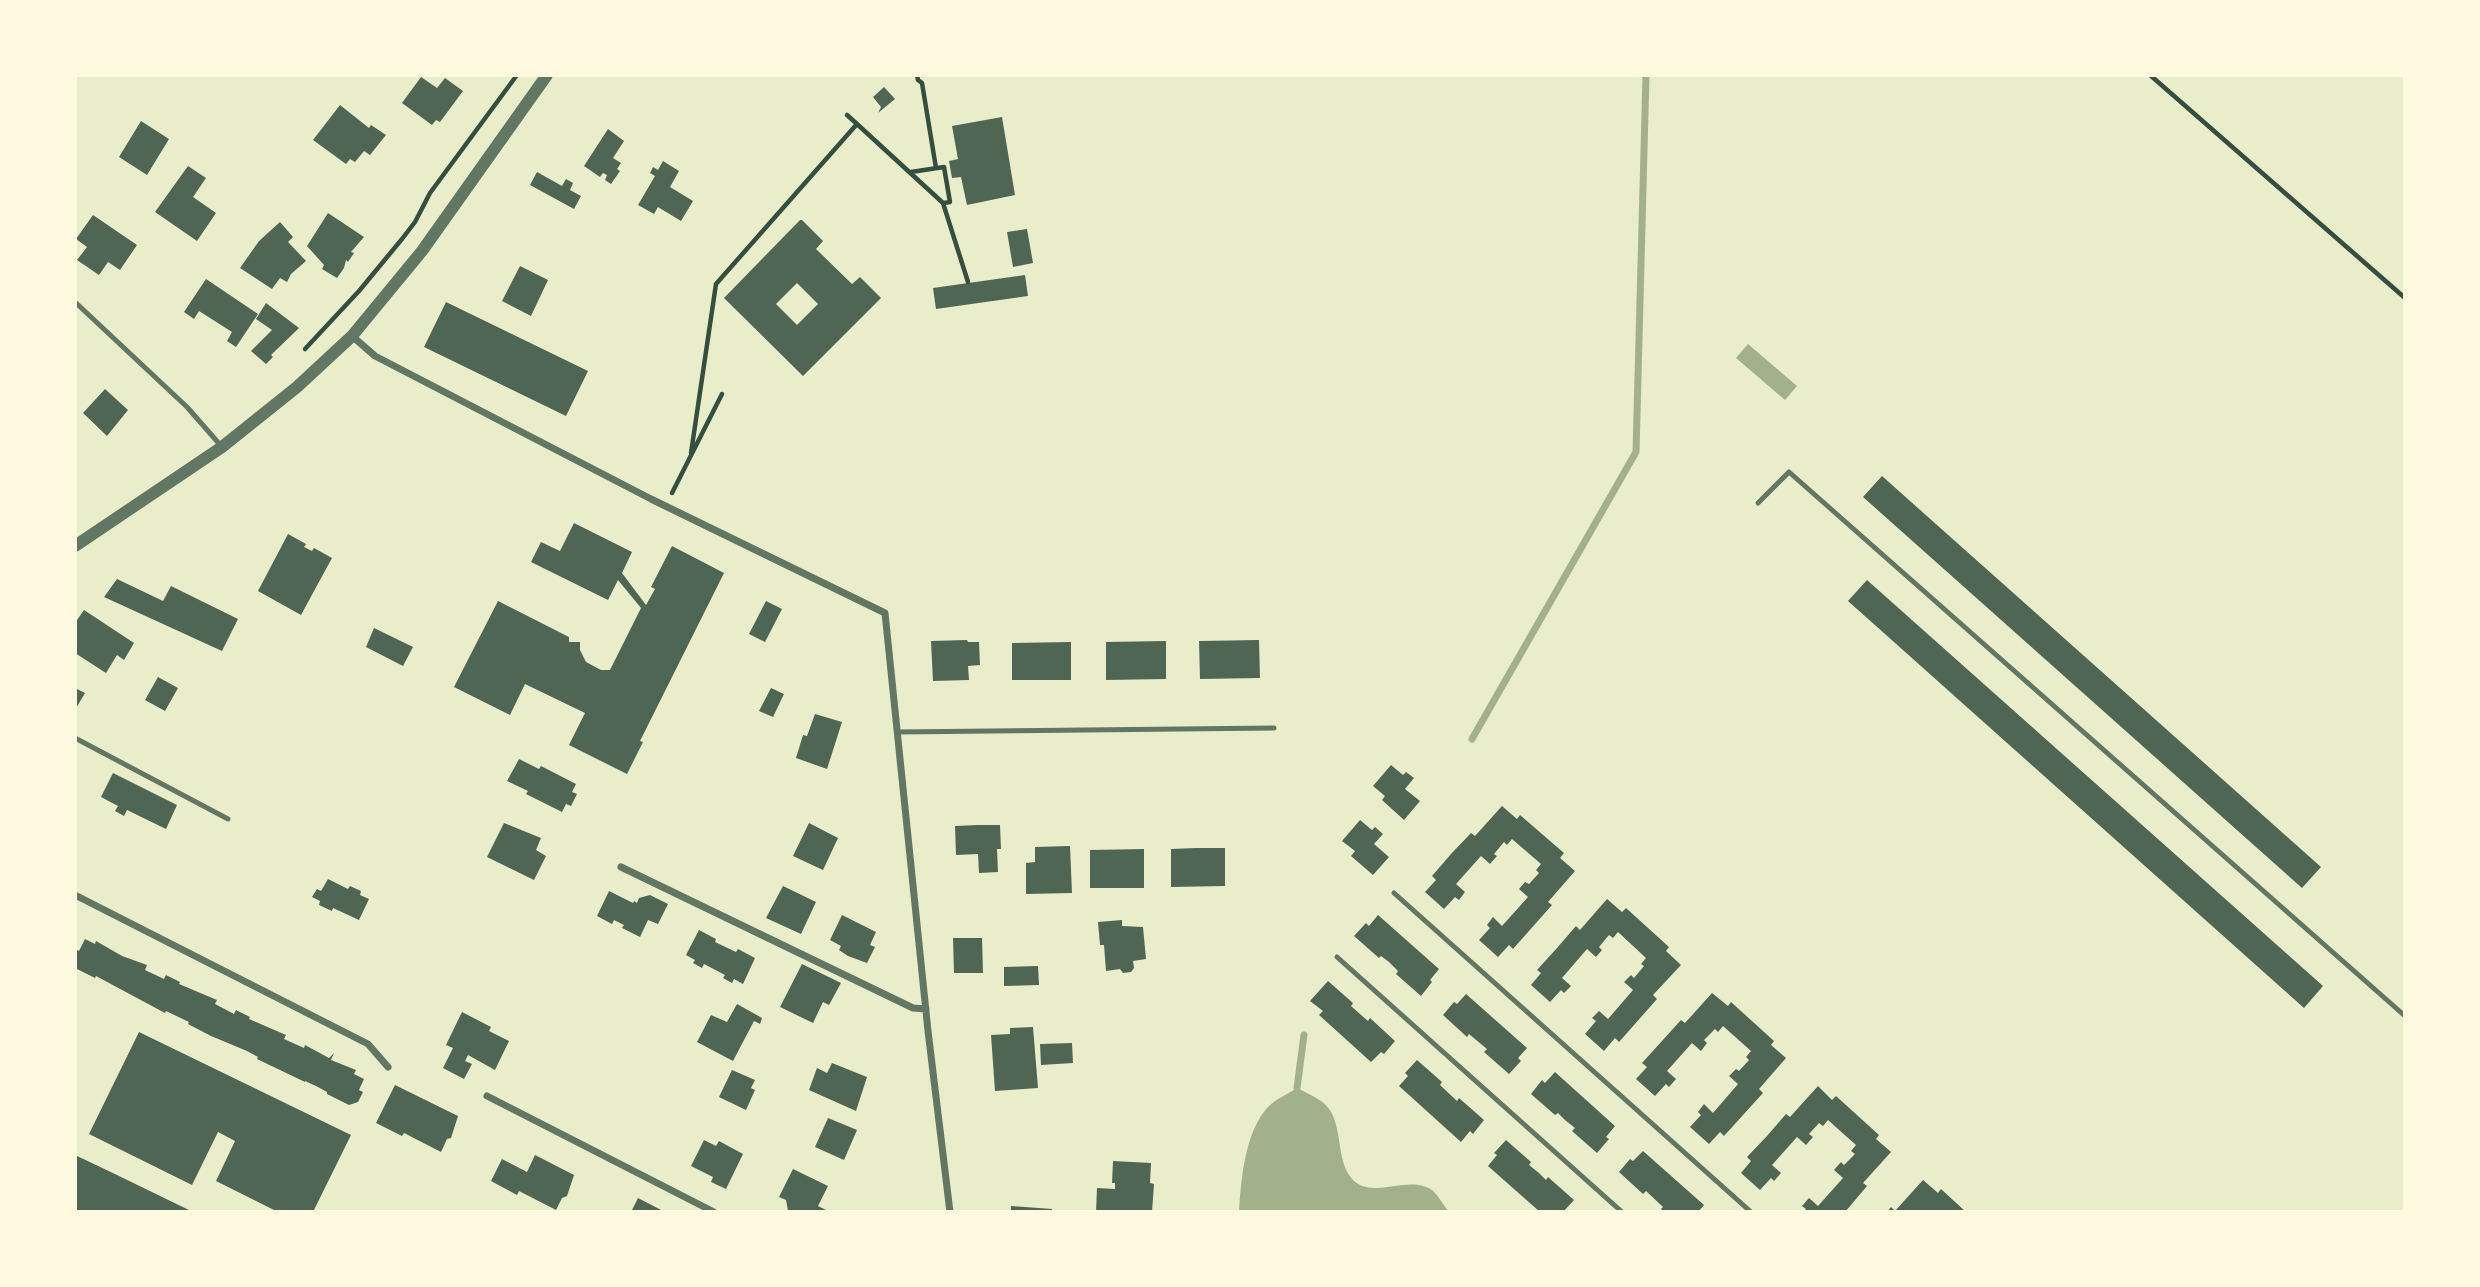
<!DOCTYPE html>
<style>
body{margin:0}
#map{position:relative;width:2480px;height:1287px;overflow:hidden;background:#e9edc9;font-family:Arial,sans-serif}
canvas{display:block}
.frame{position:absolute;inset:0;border:77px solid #fefae0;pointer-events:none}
</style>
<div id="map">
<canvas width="2480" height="1287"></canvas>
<div class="frame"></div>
</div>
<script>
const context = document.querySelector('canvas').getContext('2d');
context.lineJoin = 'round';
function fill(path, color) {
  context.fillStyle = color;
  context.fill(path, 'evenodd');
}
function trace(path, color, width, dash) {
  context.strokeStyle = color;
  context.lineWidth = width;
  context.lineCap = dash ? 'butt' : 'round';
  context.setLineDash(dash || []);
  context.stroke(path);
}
fill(new Path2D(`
 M1748 344 1797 386 1785 400 1736 358Z
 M1297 1088C1305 1092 1314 1096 1321 1101 1346 1118 1333 1159 1353 1180 1373 1200 1409 1174 1432 1190 1438 1195 1444 1206 1449 1212H1239C1241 1180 1245 1130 1269 1106 1276 1099 1288 1094 1297 1088Z`), '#a3b18a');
trace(new Path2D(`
 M1472 739 1636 452 1646 75
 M1297 1088 1304 1035`), '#a3b18a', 7);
fill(new Path2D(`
 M421 77 437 88 445 78 463 91 440 122 436 120 432 125 402 103Z
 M884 87 895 99 878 113 881 107 873 97Z
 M340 105 369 128 371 125 386 135 370 155 364 151 355 162 350 159 346 164 313 140Z
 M1002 117 1015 195 967 205 961 177 952 178 949 161 958 159 952 126Z
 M141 121 169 139 147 175 119 157Z
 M608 129 624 141 613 158 621 163 617 169 620 171 611 184 605 180 607 175 603 173 600 177 584 166Z
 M663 161 679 171 670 187 693 201 681 221 658 207 654 214 638 205 655 176 650 173 653 167 658 170Z
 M188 166 206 178 193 197 216 213 197 241 155 212Z
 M537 172 562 186 566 179 573 183 570 190 581 196 574 209 530 185Z
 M328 213 364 237 351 252 354 253 348 262 346 260 344 268 337 278 322 269 324 265 307 246Z
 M93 215 137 245 120 270 108 262 99 275 77 260 87 247 76 239Z
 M800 220H802L823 241 816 249 852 284 860 277 881 298 803 376 724 298ZM797 283 818 304 797 325 776 304Z
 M280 222 293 237 288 242 306 261 291 274 287 282 280 278 272 289 240 268 259 241Z
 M1027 229 1033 263 1013 267 1007 232Z
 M520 266 548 280 531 316 502 301Z
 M1025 275 1028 296 936 309 933 288Z
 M206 279 258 314 236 347 227 341 232 332 199 311 194 319 184 312Z
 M446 302 588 371 566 416 424 347Z
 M266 303 299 328 271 355 273 357 266 364 251 351 272 330 256 319Z
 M105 389 128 410 107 436 83 413Z
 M1882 476 2321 867 2302 888 1863 497Z
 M574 523 632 552 622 573 646 605 655 589 651 587 672 546 724 573 640 741 643 742 627 774 569 745 585 713 525 684 510 715 454 687 498 601 569 637V642H580V650L586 662 601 670H610L641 608 618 580 608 600 531 562 541 542 560 551Z
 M288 534 306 544 304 547 312 551 314 548 332 558 301 615 258 591Z
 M117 579 163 601 171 586 238 619 222 651 104 597Z
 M1867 580 2323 986 2304 1008 1848 601Z
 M766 601 782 609 765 642 749 634Z
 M84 610 134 643 124 660 117 655 106 673 75 653V623Z
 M374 628 413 647 403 666 366 647Z
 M967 640 968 642H979L980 665 968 666 969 680 933 681 931 641Z
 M1259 640 1260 678 1200 679 1199 641Z
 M1166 641V679L1106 680V642Z
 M1071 642V680H1012V643Z
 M158 677 178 688 165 711 145 700Z
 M75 688 85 693 75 710Z
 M771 688 784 694 773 717 759 711Z
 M815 714 842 722 827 769 796 758 803 735 807 736Z
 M519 759 539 769 541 766 576 784 572 792 577 794 571 806 566 804 562 812 526 794 528 791 507 781Z
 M1391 765 1403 775 1406 772 1414 778 1405 789 1420 801 1404 820 1382 800 1385 796 1373 786Z
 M113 773 177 805 166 829 127 810 124 816 115 811 118 806 101 797Z
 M1502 806 1517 819 1520 815 1564 853 1560 858 1575 871 1548 902 1552 905 1513 949 1509 945 1498 957 1479 940 1490 928 1487 925 1493 917 1502 926 1528 897 1519 889 1525 882 1529 884 1539 873 1536 870 1541 864 1512 839 1507 845 1504 842 1494 854 1497 856 1490 864 1481 856 1456 884 1465 892 1459 900 1455 897 1444 909 1425 892 1436 880 1432 876 1451 854 1471 833 1475 836Z
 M1360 820 1372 830 1375 827 1383 834 1374 844 1389 857 1373 875 1351 856 1355 851 1342 841Z
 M504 823 541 838 536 850 546 856 534 880 487 857Z
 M809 823 838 838 823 870 793 856Z
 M978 825H1000L1001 849H997L998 872 979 873 978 854 956 855 955 826Z
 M1070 846 1072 893 1026 894V863L1035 862V847Z
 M1197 848H1225V886L1171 887V849Z
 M1144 849V888H1090V850Z
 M328 879 348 889 350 886 361 891 360 895 369 899 359 920 333 908 332 911 319 905 320 901 312 897 317 889 321 891Z
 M783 886 816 902 801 934 766 918Z
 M609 891 633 903 634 901 637 903 639 898 650 895 668 904 658 924 648 920 640 937 622 928 624 925 614 920 612 924 597 916Z
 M1607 899 1622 912 1626 908 1669 947 1666 951 1681 965 1653 995 1657 999 1619 1042 1615 1038 1604 1051 1585 1034 1596 1021 1592 1018 1599 1011 1608 1019 1633 990 1624 982 1631 975 1634 978 1644 966 1641 964 1646 958 1618 932 1613 938 1609 935 1599 947 1602 950 1596 957 1587 949 1562 978 1571 986 1564 993 1561 990 1550 1002 1531 985 1541 973 1537 970 1557 948 1576 926 1580 930Z
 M842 915 876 932 870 945 875 947 867 963 848 956 839 950 841 946 830 940Z
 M1378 915 1439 969 1430 980 1432 982 1421 996 1396 974 1398 971 1389 962 1381 956 1379 958 1354 936 1366 923 1369 926Z
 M1122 920V926L1143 927 1146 959 1133 961 1134 968 1131 972 1123 973 1120 969 1106 971 1104 945H1100L1098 922Z
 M699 930 716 939 715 942 736 952 738 949 755 958 743 984 734 979 732 983 723 978 725 975 704 964 702 968 693 963 695 960 686 955Z
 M953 938H982L983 973H954Z
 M85 939 95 944 96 941 122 956 147 965 145 970 164 979 166 975 180 982 179 984 217 1000 215 1004 234 1014 236 1010 250 1017 249 1019 286 1035 284 1039 304 1048 305 1045 329 1058 334 1053 331 1060 356 1070 354 1074 364 1079 359 1090 363 1092 358 1102 349 1105 327 1094V1092L316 1086 305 1081V1082L257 1059 258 1057 247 1051 211 1036 188 1024 189 1022 166 1011 165 1013 96 976 95 978 75 968V949L79 951Z
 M802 964 841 983 829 1005 823 1002 813 1023 780 1007Z
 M1038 966 1039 985 1004 986V967Z
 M1328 981 1353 1003 1351 1006 1360 1014 1368 1021 1370 1018 1395 1041 1384 1054 1381 1052 1371 1062 1319 1015 1323 1011 1310 1001Z
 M1712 993 1728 1006 1731 1002 1774 1041 1771 1045 1786 1058 1759 1089 1763 1093 1724 1136 1720 1132 1709 1144 1690 1127 1701 1115 1698 1112 1704 1104 1713 1113 1738 1084 1729 1076 1736 1069 1739 1071 1749 1060 1746 1057 1751 1051 1723 1026 1718 1032 1715 1029 1704 1040 1707 1043 1701 1051 1692 1043 1667 1071 1676 1079 1669 1087 1666 1084 1655 1096 1636 1079 1647 1067 1642 1063 1681 1020 1685 1023Z
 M1466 994 1527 1048 1518 1058 1521 1061 1509 1074 1484 1052 1487 1049 1469 1034 1467 1037 1443 1015 1454 1002 1457 1004Z
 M737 1004 762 1018 760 1024 754 1021 733 1061 697 1042 711 1015 727 1022Z
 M462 1012 491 1027 489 1031 509 1041 495 1070 468 1055 465 1061 472 1064 464 1079 443 1068 453 1048 446 1045Z
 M1033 1027 1038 1088 995 1091 991 1035 1010 1034V1028Z
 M139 1032 351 1135 313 1212H278L216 1181 235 1141 218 1132 192 1185 89 1134Z
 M1072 1043 1073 1063 1041 1065 1040 1044Z
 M1417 1060 1442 1082 1440 1085 1457 1101 1459 1098 1484 1120 1473 1134 1470 1131 1461 1142 1399 1086 1408 1076 1405 1073Z
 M832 1063 867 1077 856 1111 809 1090 817 1068 827 1073Z
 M732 1070 755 1080 751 1088 755 1090 746 1110 719 1097Z
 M1555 1072 1615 1126 1606 1137 1609 1139 1597 1153 1572 1131 1575 1128 1565 1120 1558 1113 1555 1115 1531 1094 1542 1080 1545 1083Z
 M395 1085 458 1116 451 1138 447 1139 441 1152 404 1133 402 1136 376 1123Z
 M1818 1086 1832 1100 1836 1096 1879 1135 1876 1139 1891 1152 1863 1183 1867 1186 1845 1212H1803L1806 1209 1802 1206 1809 1198 1818 1206 1843 1178 1834 1170 1841 1162 1844 1165 1855 1154 1851 1151 1856 1145 1828 1120 1823 1126 1819 1123 1809 1134 1813 1137 1806 1145 1797 1137 1772 1165 1781 1173 1774 1181 1771 1178 1760 1190 1741 1173 1751 1161 1747 1157 1767 1136 1786 1114 1790 1117Z
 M828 1118 857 1130 844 1160 815 1147Z
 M704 1140 716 1146 719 1141 743 1154 726 1189 711 1182 713 1177 691 1166Z
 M1506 1140 1531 1162 1529 1165 1539 1173 1546 1180 1548 1177 1574 1200 1563 1212H1540L1488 1166 1497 1155 1494 1153Z
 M1643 1151 1704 1205 1698 1212H1663L1661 1209 1663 1207 1646 1191 1643 1194 1619 1172 1630 1159 1633 1161Z
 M75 1155 117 1175 193 1212H75Z
 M535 1155 574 1175 567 1196 562 1198 556 1210 519 1191 517 1195 491 1181 502 1159 527 1172Z
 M1113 1161 1151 1163 1150 1183 1154 1184 1152 1212H1096L1097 1188 1115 1189V1183H1112Z
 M793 1169 828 1186 818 1206 830 1212 788 1211 786 1200 779 1197Z
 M1923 1180 1938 1193 1941 1189 1966 1212H1887L1891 1207 1895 1211Z
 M638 1198 665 1212H631Z
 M1011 1206 1052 1209V1212H1011Z`), '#4f6655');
trace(new Path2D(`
 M917 75 918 80 922 83 936 168
 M2150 75 2405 298
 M857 124 943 203 968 282
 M911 172 944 167 950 202 944 203
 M305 349 359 291 402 239 415 222 430 193 517 75
 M691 453 716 284 857 124 847 115
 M672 493 722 394`), '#344e41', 4.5);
trace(new Path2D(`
 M75 302 187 407 222 447
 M1758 503 1789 472 2405 1016
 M897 732 1274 728
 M75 738 228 819
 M1394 893 1751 1212
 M1337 957 1622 1212`), '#617663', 5);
trace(new Path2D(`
 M352 336 375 356 651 499 885 613 928 1031 950 1212
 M621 867 913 1008 926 1009
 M75 895 368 1044 388 1067
 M487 1096 714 1212`), '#617663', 7);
trace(new Path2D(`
 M75 546 222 447 297 387 352 336 422 251 547 75`), '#617663', 12);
</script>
